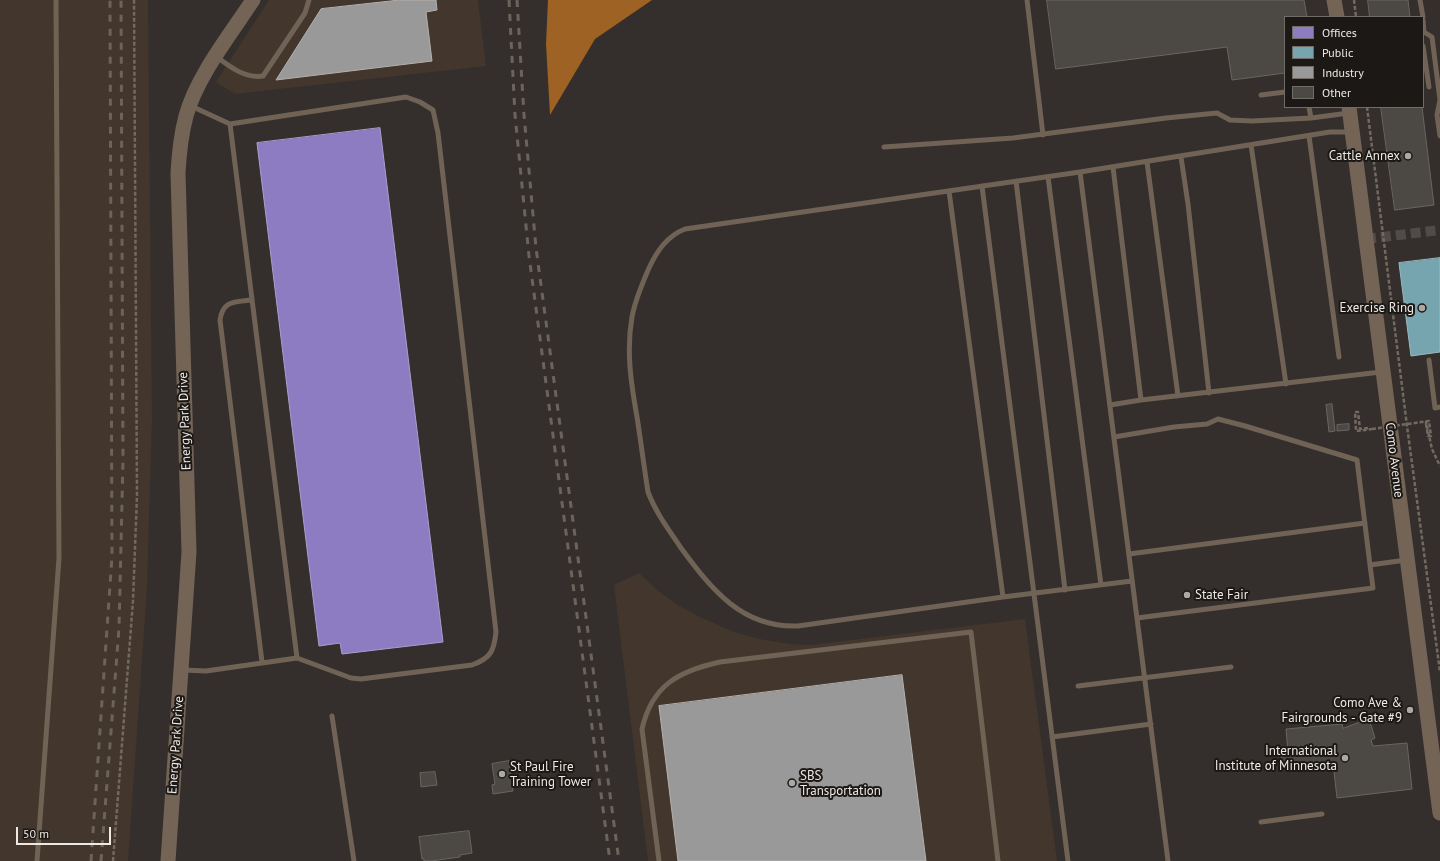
<!DOCTYPE html>
<style>
body{margin:0}
#map{position:relative;width:1440px;height:861px;overflow:hidden;background:#342f2c;font-family:"PT Sans",sans-serif}
canvas{display:block}
.legend{position:absolute;left:1284px;top:16px;width:140px;height:92px;box-sizing:border-box;background:#1b1815;border:1px solid #706c68;margin:0;padding:5px 7px;list-style:none;font-size:12px;color:#efe9e5}
.legend li{display:flex;align-items:center;gap:8px;height:20px}
.legend b{width:20px;border:1px solid #706c68}
.scale{position:absolute;left:16px;top:827px;width:95px;height:18px;box-sizing:border-box;border:2px solid #efe9e5;border-top:0;padding-left:5px;font-size:12px;line-height:14px;white-space:nowrap;color:#efe9e5;-webkit-text-stroke:3px #1b1815;paint-order:stroke}
</style>
<div id="map">
<canvas width="1440" height="861"></canvas>
<ul class="legend">
<li><b style="height:11px;background:#8e7cc3"></b>Offices</li>
<li><b style="height:11px;background:#76a5af"></b>Public</li>
<li><b style="height:11px;background:#999"></b>Industry</li>
<li><b style="height:11px;background:#4c4844"></b>Other</li>
</ul>
<div class="scale">50 m</div>
</div>
<script>
const context = document.querySelector('canvas').getContext('2d');
context.lineJoin = 'round';
function fill(path, color) {
  context.fillStyle = color;
  context.fill(path, 'evenodd');
}
function trace(path, color, width, dash) {
  context.strokeStyle = color;
  context.lineWidth = width;
  context.lineCap = dash ? 'butt' : 'round';
  context.setLineDash(dash || []);
  context.stroke(path);
}
function label(font, color, halo, rows, align = 'center') {
  context.font = font + ' "PT Sans",sans-serif';
  context.lineWidth = 4;
  context.setLineDash([]);
  context.textBaseline = 'middle';
  context.strokeStyle = halo;
  context.fillStyle = color;
  for (const [text, x, y, turn = 0] of rows) {
    context.save();
    context.translate(x, y);
    context.rotate((+turn || 0) * Math.PI / 180);
    context.textAlign = isNaN(turn) ? turn : align;
    if (halo) context.strokeText(text, 0, 0);
    context.fillText(text, 0, 0);
    context.restore();
  }
}
fill(new Path2D(`
 M0 0H148L152 419 147 588 128 861H0Z
 M269 0H478L486 66 235 94 216 82Z
 M639 573 657 590 676 604 700 617 734 632 759 639 790 644 810 645 1025 619 1057 861H648L614 585Z`), '#43362c');
fill(new Path2D(`
 M548 0H652L595 39 550 115 546 44Z`), '#9e6224');
const offices = new Path2D(`
 M380 128 443 642 342 654 340 643 319 646 257 143Z`);
fill(offices, '#8e7cc3');
trace(offices, '#ab9dcd', 1);
const public = new Path2D(`
 M1440 258V352L1411 356 1399 263Z`);
fill(public, '#76a5af');
trace(public, '#9ab9bf', 1);
const industry = new Path2D(`
 M400 0H436L437 10 426 12 432 61 276 80 321 9Z
 M902 675 926 861H678L659 706Z`);
fill(industry, '#999');
trace(industry, '#b3b1b0', 1);
const building = new Path2D(`
 M1047 0H1304L1307 17H1285V73L1232 80 1227 47 1056 69Z
 M1368 0H1408L1410 17H1370Z
 M1381 107H1422L1434 205 1395 210Z
 M1332 404 1335 431 1329 432 1326 405Z
 M1349 424V430L1337 431V425Z
 M1369 719 1375 738 1371 740 1373 746 1407 743 1412 789 1337 798 1333 763 1282 768 1281 753 1288 752 1286 729 1342 724 1343 728Z
 M509 761 513 791 493 794 492 785 495 784 492 764Z
 M435 772 437 785 421 787 420 773Z
 M469 831 472 853 460 855V857L431 861H424V859H422L419 837Z`);
fill(building, '#4c4844');
trace(building, '#696562', 1);
trace(new Path2D(`
 M1366 239 1440 230`), '#504b48', 10, [10, 5]);
trace(new Path2D(`
 M1354 0 1356 17
 M1367 107 1407 426 1440 672
 M1426 424V422L1432 449 1440 466
 M1368 428 1360 429 1358 412H1355L1356 431 1372 429
 M113 861 133 601 137 495 134 0`), '#726961', 2.5, [4, 2]);
trace(new Path2D(`
 M1027 0 1043 135
 M1420 0 1423 17
 M1423 20 1424 32 1432 37 1440 100 1437 115 1440 136
 M1423 46 1429 87
 M217 57C230 67 246 79 263 76L305 13 309 0
 M1261 95 1285 92
 M1309 107 1311 118
 M230 124 297 658
 M1309 136 1339 357
 M1251 145 1286 384
 M884 147 1013 138 1166 118 1217 113 1230 120 1252 121 1311 118 1349 113
 M1181 157 1188 204 1209 393
 M1147 162 1178 396
 M1113 167 1141 400 1381 372
 M1080 172 685 229C667 236 657 251 649 268 642 284 635 300 632 317 626 351 631 383 637 417 641 442 644 467 648 492 656 513 669 530 681 548 712 590 742 628 798 626L1003 597 1132 581
 M1048 177 1101 585
 M1016 181 1065 590
 M982 186 1068 861
 M949 191 1003 597
 M251 300C235 302 223 300 220 320L262 662
 M1429 360 1435 408 1440 407
 M1110 405 1141 400
 M1114 437 1174 427 1207 424 1218 419 1245 426 1357 460 1370 565
 M1129 554 1365 523
 M1137 618 1373 588 1370 565 1406 560
 M183 670 206 671 297 658 351 678 361 679 472 665C491 658 494 651 496 632L438 133 433 110 420 102 406 97 230 124 191 106
 M1078 686 1231 667
 M332 716 354 861
 M1052 737 1151 724
 M1261 822 1322 814
 M37 861 59 558 56 0
 M659 861 642 729C652 685 679 671 720 662L971 632 998 861
 M1168 861 1080 172 1330 132H1351`), '#706356', 5);
trace(new Path2D(`
 M1334 0 1337 17
 M1349 107 1440 813
 M168 861 189 552 178 173C179 154 181 135 186 116 197 76 230 35 253 0`), '#736456', 15);
trace(new Path2D(`
 M509 0 515 115 529 256 610 861
 M517 0 524 115 536 248 619 861
 M91 861 112 556 110 0
 M101 861 119 628 123 461 121 0`), '#6b645d', 3, [7, 7]);
trace(new Path2D(`
 M1372 429 1429 421 1431 436H1428L1426 424`), '#726961', 2.5, [4, 2]);
for (const [x, y, r, color] of [
 [1408,156,4,"#aea8a4"],
 [1422,308,4,"#aea8a4"],
 [1187,595,4,"#aea8a4"],
 [1410,710,4,"#aea8a4"],
 [1345,758,4,"#aea8a4"],
 [502,774,4,"#aea8a4"],
 [792,783,4,"#aea8a4"]
]) {
  const dot = new Path2D();
  dot.arc(x, y, r, 0, 2 * Math.PI);
  context.fillStyle = color;
  context.fill(dot);
  trace(dot, '#1b1815', 1.5);
}
label('13px', '#efe9e5', '#1b1815', [
 ["Cattle Annex",1400,156],
 ["Exercise Ring",1414,308],
 ["State Fair",1195,595,"left"],
 ["Como Ave &",1402,703],
 ["Fairgrounds - Gate #9",1402,718],
 ["International",1337,751],
 ["Institute of Minnesota",1337,766],
 ["St Paul Fire",510,767,"left"],
 ["Training Tower",510,782,"left"],
 ["SBS",800,776,"left"],
 ["Transportation",800,791,"left"]
], 'right');
label('13px', '#efe9e5', '#1b1815', [
 ["Energy Park Drive",185,421,-92],
 ["Como Avenue",1394,460,83],
 ["Energy Park Drive",176,745,-86]
]);
</script>
